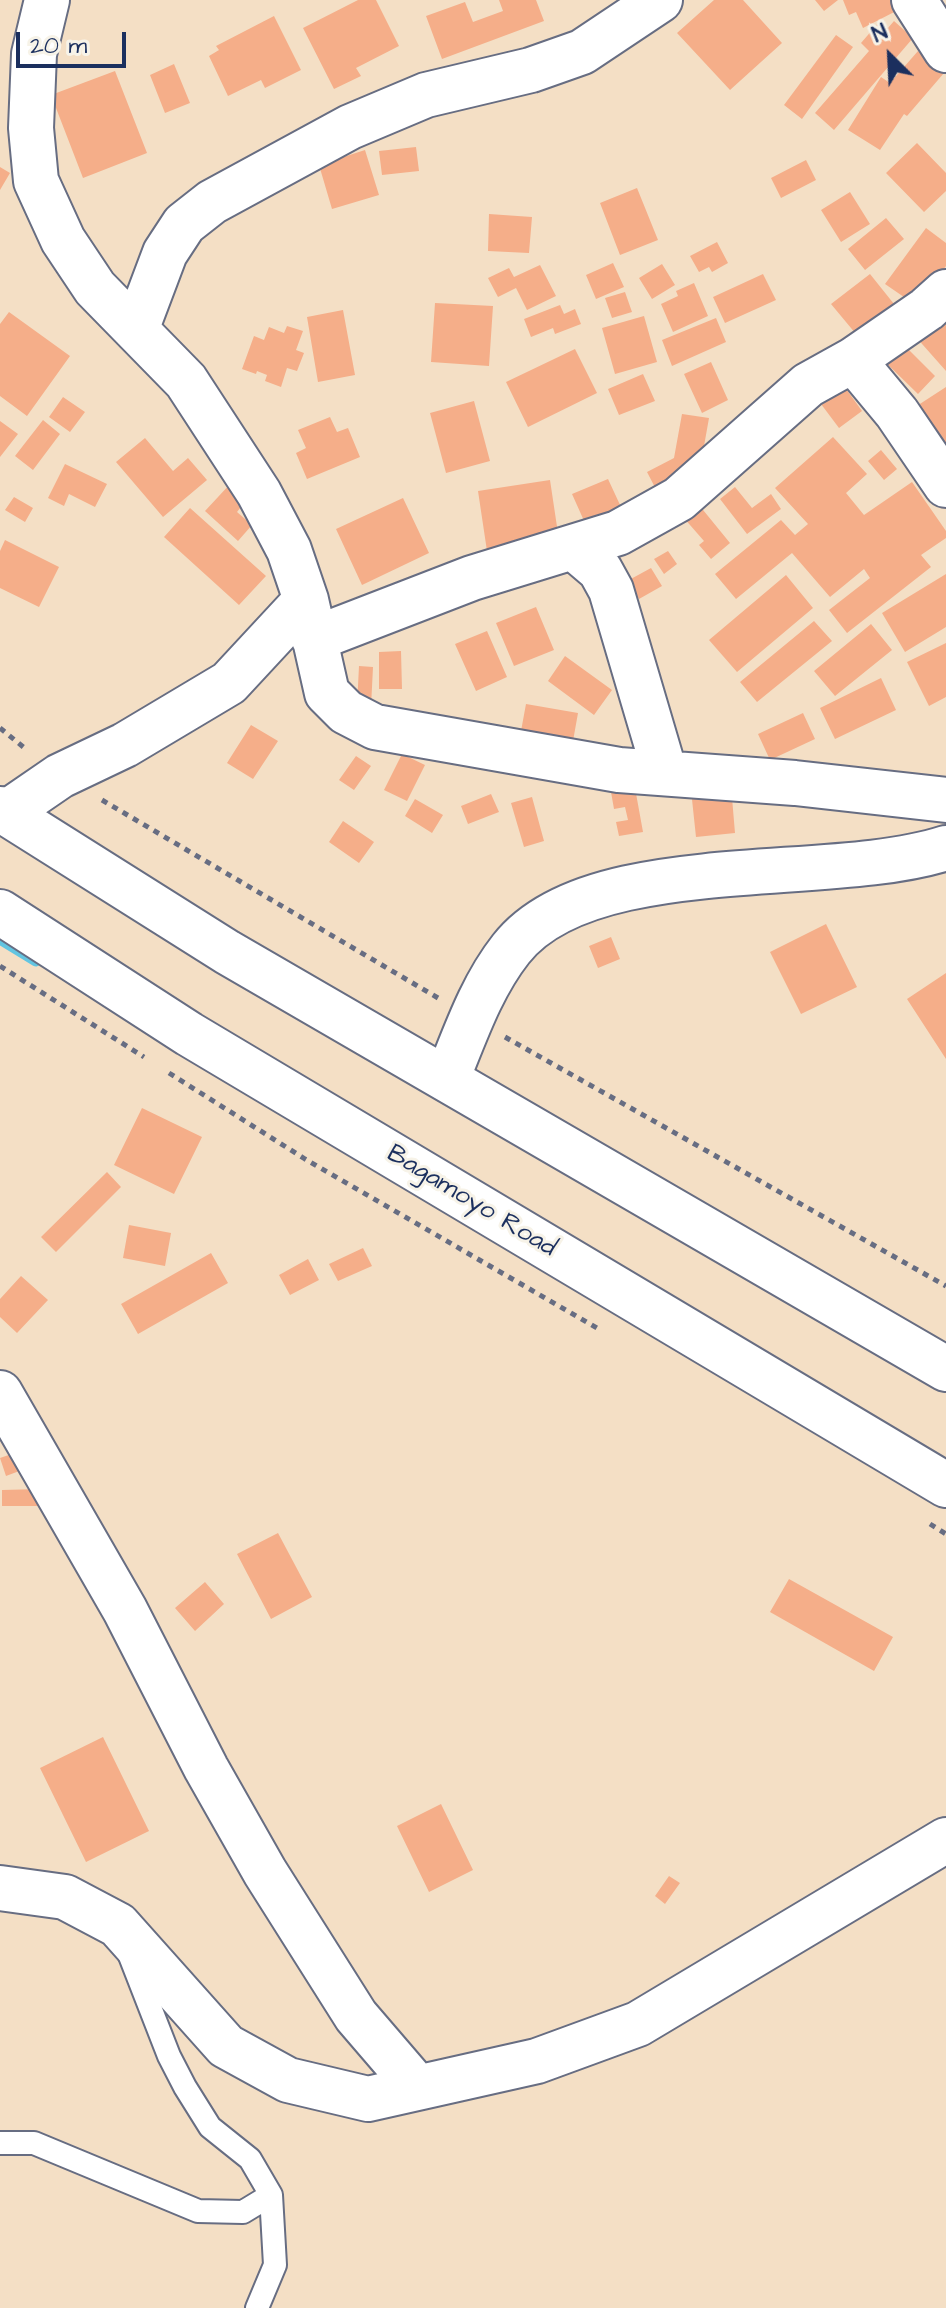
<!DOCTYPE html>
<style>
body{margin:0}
#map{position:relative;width:946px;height:2308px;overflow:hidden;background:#f4dfc5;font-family:"Architects Daughter",sans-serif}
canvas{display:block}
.north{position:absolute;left:850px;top:16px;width:80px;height:80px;-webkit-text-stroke:6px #f7f3e8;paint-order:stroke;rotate:336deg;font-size:22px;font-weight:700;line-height:32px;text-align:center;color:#1b2f5e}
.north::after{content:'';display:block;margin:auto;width:28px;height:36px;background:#1b2f5e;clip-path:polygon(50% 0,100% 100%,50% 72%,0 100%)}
.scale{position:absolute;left:16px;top:32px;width:110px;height:36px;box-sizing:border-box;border:4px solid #1b2f5e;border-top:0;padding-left:10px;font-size:24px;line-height:28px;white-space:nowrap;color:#1b2f5e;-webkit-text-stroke:6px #f7f3e8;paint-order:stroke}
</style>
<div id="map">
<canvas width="946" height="2308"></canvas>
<div class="north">N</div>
<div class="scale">20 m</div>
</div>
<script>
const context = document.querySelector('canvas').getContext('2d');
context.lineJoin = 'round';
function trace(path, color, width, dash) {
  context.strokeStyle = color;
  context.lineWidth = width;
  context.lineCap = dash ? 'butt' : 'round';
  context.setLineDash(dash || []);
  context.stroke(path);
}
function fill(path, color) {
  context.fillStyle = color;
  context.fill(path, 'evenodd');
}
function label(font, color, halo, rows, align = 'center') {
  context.font = font + ' "Architects Daughter",sans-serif';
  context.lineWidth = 6;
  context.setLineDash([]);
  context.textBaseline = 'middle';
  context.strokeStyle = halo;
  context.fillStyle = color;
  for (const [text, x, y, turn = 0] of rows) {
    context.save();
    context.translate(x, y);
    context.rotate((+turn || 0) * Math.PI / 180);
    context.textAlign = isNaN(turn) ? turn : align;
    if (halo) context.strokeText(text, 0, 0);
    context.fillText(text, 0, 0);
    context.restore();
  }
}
trace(new Path2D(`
 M0 939 36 961`), '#63c5e1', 11);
fill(new Path2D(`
 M358 0H376L399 46 356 68 361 76 334 89 303 28Z
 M499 0H536L544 21 442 59 426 16 465 2 473 22 503 11Z
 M714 0H743L782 43 730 90 677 33Z
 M815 0H838L824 11Z
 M843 0H901L904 7 863 28 856 12 849 15Z
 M274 16 301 70 265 88 261 80 228 96 209 56 219 50 216 46Z
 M880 21 888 28 894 21 913 38 834 130 815 113 869 51 861 43Z
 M836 35 853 47 802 119 784 105Z
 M918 51 944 73 907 116 904 114 880 150 848 130 881 77 890 83Z
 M174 64 190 103 165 113 150 75Z
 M115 71 147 153 83 178 51 95Z
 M917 143 946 173V191L924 212 886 173Z
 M416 147 419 171 382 175 379 151Z
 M365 150 379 195 332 209 319 165Z
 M806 160 816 180 781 198 771 178Z
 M0 167 10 173 0 190Z
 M637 188 658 240 620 255 600 203Z
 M850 192 870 224 841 242 821 210Z
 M489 214 532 217 529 253 488 251Z
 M886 218 904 239 865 270 848 249Z
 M926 228 946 243V266L917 306 885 284Z
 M717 242 728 263 712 272 709 267 699 272 690 256Z
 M613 263 624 287 596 299 586 275Z
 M662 264 675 285 652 299 639 278Z
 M540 265 556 296 527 310 516 288 498 297 488 278 509 268 514 277Z
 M763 274 776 300 725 323 713 297Z
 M870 274 894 304 856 334 831 304Z
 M694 283 708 316 673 332 661 304 678 296 676 291Z
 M625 292 632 312 612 318 605 298Z
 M435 303 493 306 489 366 431 362Z
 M560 305 564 314 575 309 581 324 555 334 553 328 531 337 524 319Z
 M946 309V371L915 336Z
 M343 310 355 375 318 382 307 317Z
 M9 312 70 356 27 416 0 396V324Z
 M644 316 657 362 615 374 602 328Z
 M716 318 726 342 672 366 662 340Z
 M287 326 303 331 296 350 304 353 297 371 287 368 281 387 265 381 267 375 257 371 256 374 242 369 254 336 264 340 269 327 284 333Z
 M897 338 935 376 918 394 880 357Z
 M575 349 597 393 528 427 506 382Z
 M711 362 728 400 702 413 684 374Z
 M643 374 655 401 619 415 608 389Z
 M836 375 862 411 839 428 812 392Z
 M946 387V468L909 411Z
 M63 397 85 412 70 432 49 417Z
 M474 401 490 461 446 473 430 413Z
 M682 414 709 418 701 463 660 497 647 472 674 458Z
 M330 417 337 432 348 428 360 457 307 479 296 453 306 448 298 430Z
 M43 420 60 434 33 470 15 456Z
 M0 421 18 434 0 457Z
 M833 437 867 474 846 493 864 515 912 482 946 531V538L921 555 931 567 847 633 829 610 870 578 864 569 830 597 792 553 736 599 715 574 781 520 795 535 808 524 775 488Z
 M145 438 173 471 188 458 207 480 163 517 116 462Z
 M881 450 897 469 884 480 868 461Z
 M65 464 107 484 95 507 69 494 64 506 48 498Z
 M608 479 621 507 585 523 572 494Z
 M550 480 559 540 487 551 478 491Z
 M231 483 248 498 237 512 252 525 238 541 205 511Z
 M735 487 752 508 771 494 781 509 747 534 720 499Z
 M14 497 33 508 25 522 5 510Z
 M403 498 429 553 362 585 336 529Z
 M699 505 730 543 711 559 699 545 704 541 683 517Z
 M190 508 266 576 239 605 164 537Z
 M5 540 59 567 39 607 0 588V551Z
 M668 551 677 564 664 574 654 559Z
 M651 568 662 586 639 599 629 580Z
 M946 574V627L905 652 882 613Z
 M786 575 813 608 737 672 709 640Z
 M536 607 554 650 514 666 496 623Z
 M814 621 832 641 757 702 740 682Z
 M871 624 892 650 835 696 814 671Z
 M487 631 507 677 476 691 455 644Z
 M946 643V697L929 706 907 662Z
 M401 651 402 689H379V652Z
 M565 656 612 690 594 715 548 681Z
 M359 666 373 667 371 707 357 706Z
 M881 678 896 710 835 739 820 708Z
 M526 704 578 713 573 741 521 731Z
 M803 713 815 739 770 760 758 734Z
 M251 725 278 741 253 779 227 763Z
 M402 754 425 765 407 801 384 790Z
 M356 756 371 766 354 790 339 780Z
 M731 786 735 833 696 837 691 790Z
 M635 788 643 832 619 836 616 822 628 820 625 807 614 809 611 792Z
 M491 794 499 812 468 824 461 806Z
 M532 797 544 841 524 847 511 803Z
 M415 799 443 815 432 833 405 816Z
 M343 821 374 842 359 863 329 842Z
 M826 924 857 987 801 1014 770 952Z
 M611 937 620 959 598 968 589 946Z
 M946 973V1059L907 999Z
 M142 1108 202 1137 174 1194 114 1165Z
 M107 1172 121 1187 56 1252 41 1237Z
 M129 1225 171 1233 165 1266 123 1258Z
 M363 1248 372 1266 338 1281 329 1264Z
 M211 1253 228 1283 138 1334 121 1304Z
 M308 1259 319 1280 290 1295 279 1275Z
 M21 1276 48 1300 17 1333 0 1317V1299Z
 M32 1447 38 1464 6 1476 0 1458Z
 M41 1489V1506H2V1490Z
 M278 1533 312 1597 271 1619 237 1554Z
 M789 1579 893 1637 874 1671 770 1612Z
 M205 1582 224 1604 195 1631 175 1608Z
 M103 1737 149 1831 86 1862 40 1768Z
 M441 1804 473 1870 429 1892 397 1826Z
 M669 1876 680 1883 665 1904 655 1896Z`), '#f5ae89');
const service = new Path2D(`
 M130 1956 169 2056 185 2087 210 2127 250 2159 271 2195 275 2265 257 2308
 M0 2143H34L198 2211 243 2212 271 2195`);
const minor = new Path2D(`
 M47 0 34 54 31 128 36 181 63 240 95 288 186 381 259 493 289 550 306 600 327 693 346 712 375 727 619 770 795 783 946 800
 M914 0 946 50
 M136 330 165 253 184 224 212 202 350 127 426 95 531 70 582 52 660 0
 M853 360 897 413 946 485
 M573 547 600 570 611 590 665 773
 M314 639 472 578 618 533 679 499 808 385 853 360 927 309 946 292
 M6 813 60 776 125 745 229 683 306 600
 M447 1079C465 1035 481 987 511 949 589 849 831 886 946 848
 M0 1393 125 1610 206 1768 265 1872 356 2016 417 2087
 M0 1888 65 1897 118 1925 226 2046 288 2080 368 2099 537 2061 638 2024 946 1840`);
const trunk = new Path2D(`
 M0 809 227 952 946 1369
 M0 912 189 1034 946 1485`);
trace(service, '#676d82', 26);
trace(minor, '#676d82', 48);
trace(trunk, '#676d82', 48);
trace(new Path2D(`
 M0 728 27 750
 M102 800 438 998
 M0 966 144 1057
 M505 1037 946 1286
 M169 1073 305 1159 597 1328
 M930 1524 946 1534`), '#676d82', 5, [6, 6]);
trace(service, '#fff', 22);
trace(minor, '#fff', 44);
trace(trunk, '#fff', 44);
label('26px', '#1b2f5e', '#f7f3e8', [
 ["Bagamoyo Road",471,1202,31]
]);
</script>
